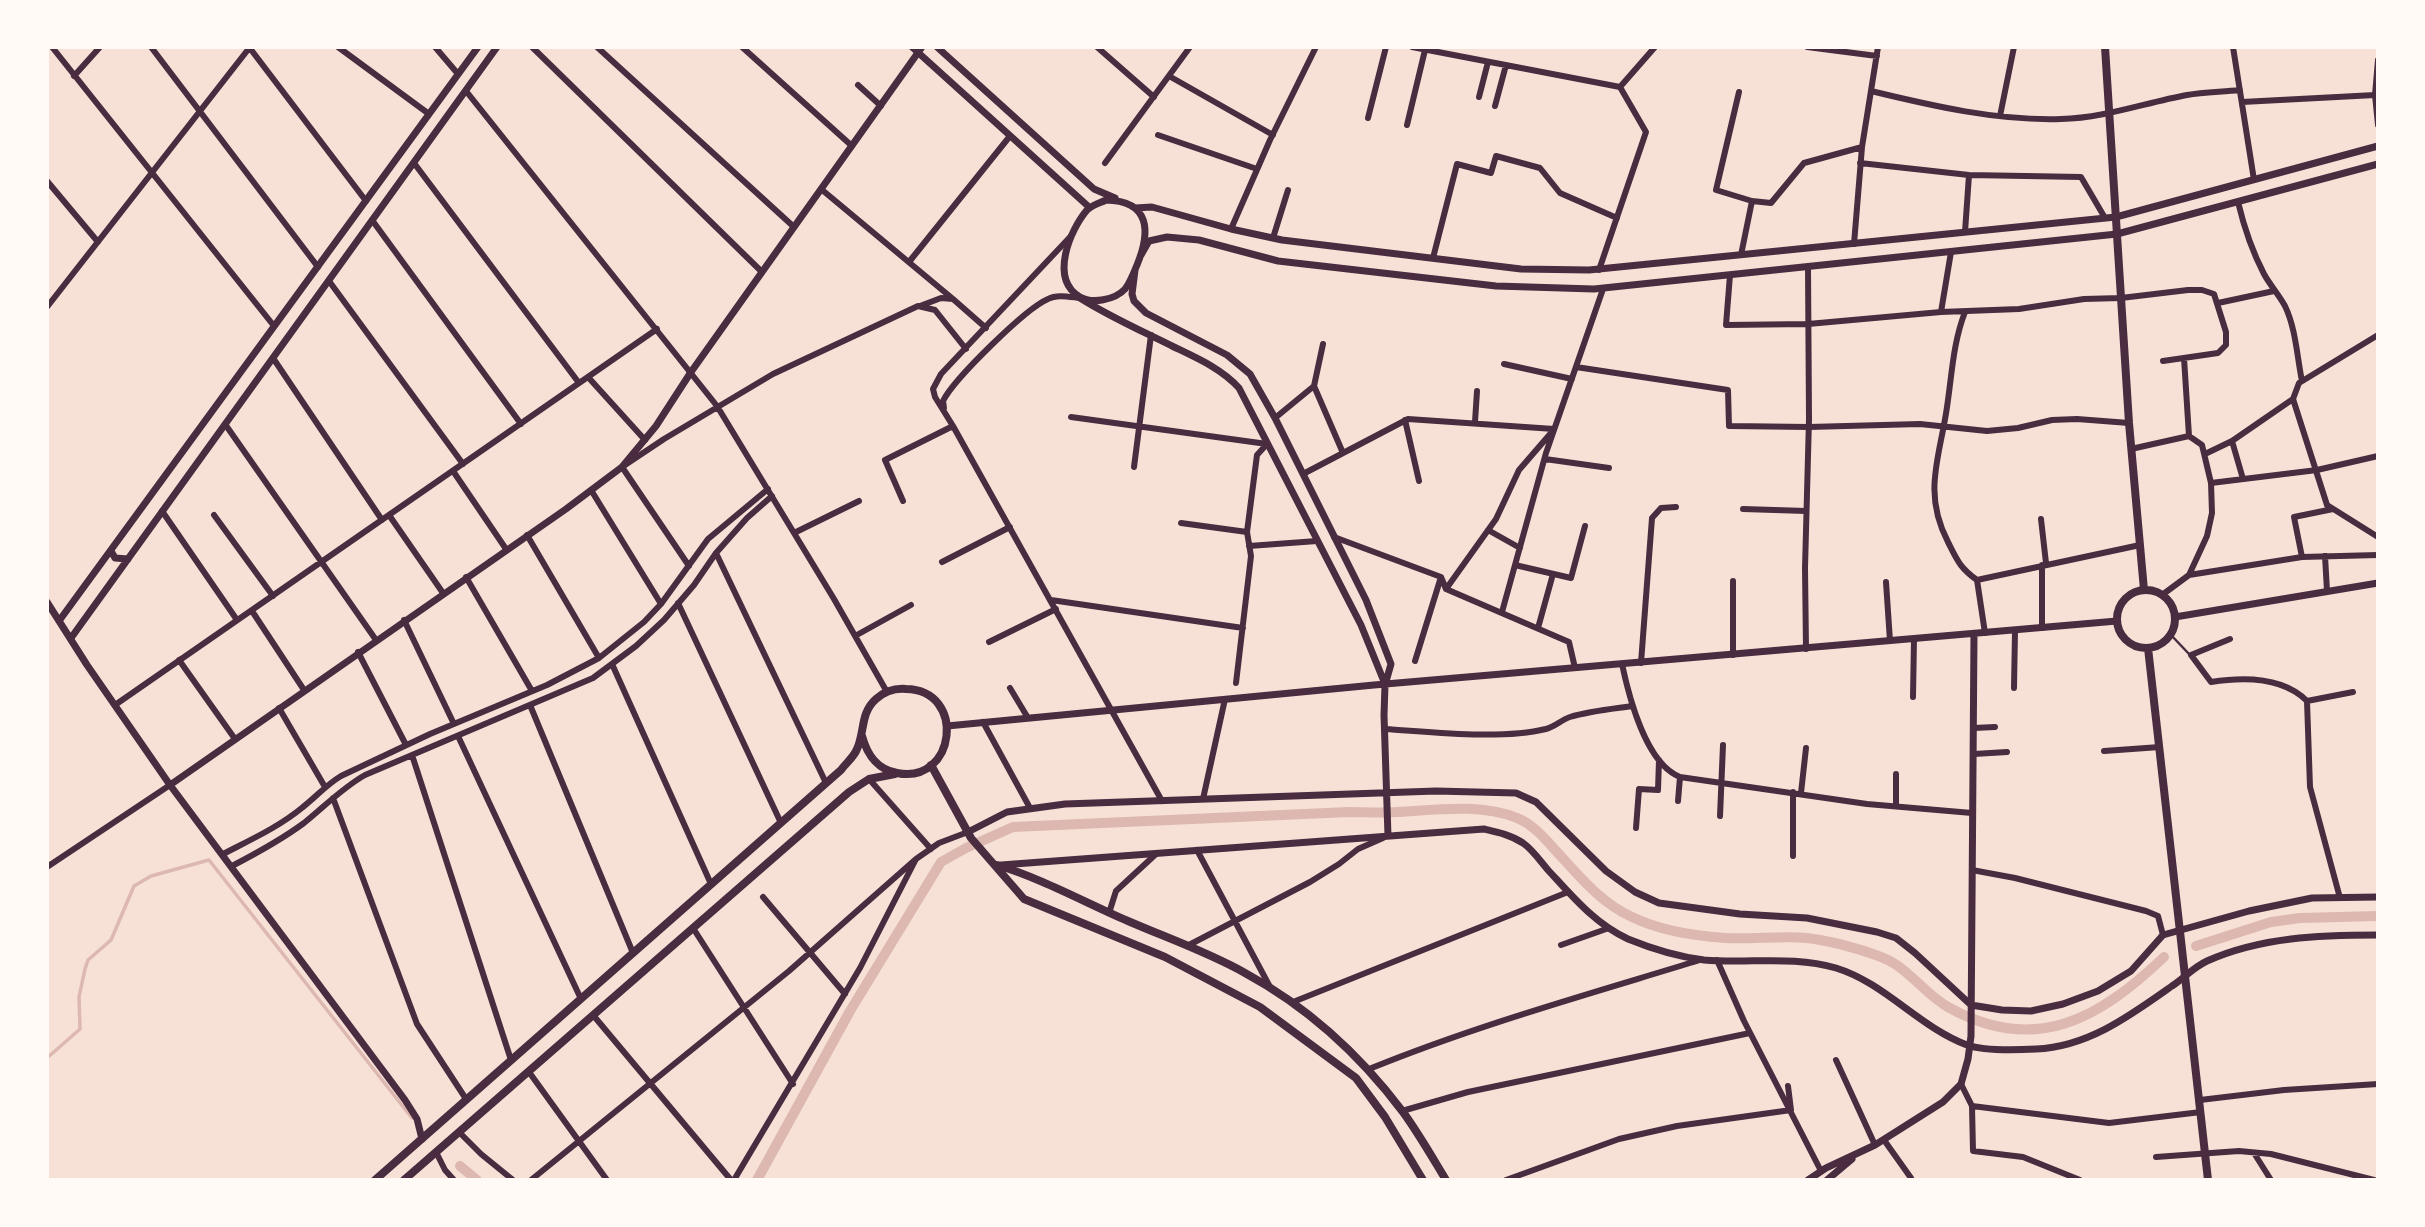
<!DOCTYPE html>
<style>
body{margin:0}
#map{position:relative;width:2425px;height:1227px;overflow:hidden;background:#f7e1d7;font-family:"Varela Round",sans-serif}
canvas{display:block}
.frame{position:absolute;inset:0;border:49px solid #fffaf5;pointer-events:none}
</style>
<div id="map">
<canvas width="2425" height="1227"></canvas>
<div class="frame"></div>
</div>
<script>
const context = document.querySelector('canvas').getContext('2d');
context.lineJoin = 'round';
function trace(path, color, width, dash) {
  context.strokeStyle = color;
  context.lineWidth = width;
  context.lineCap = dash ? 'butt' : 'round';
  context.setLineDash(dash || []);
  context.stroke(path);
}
trace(new Path2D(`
 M47 1058 80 1029 79 997 85 969 88 960 111 940 134 886 151 876 209 860 412 1118`), '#dcb8b0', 3.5);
trace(new Path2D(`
 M2196 946 2271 922 2300 918 2378 916
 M460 1166 477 1180
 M757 1180 850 1011 941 862 966 848 1013 827 1349 812C1365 812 1381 813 1397 812 1435 810 1481 803 1517 818 1533 824 1546 840 1557 852 1580 877 1601 903 1632 917 1659 930 1695 936 1725 938 1756 940 1788 934 1820 940 1838 943 1880 954 1895 964 1914 976 1928 996 1948 1007 2035 1056 2099 1019 2164 957`), '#dcb8b0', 10);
trace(new Path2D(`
 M2171 635 2190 655`), '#4a2c40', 2.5);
trace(new Path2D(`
 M52 47 274 326
 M151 47 318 267
 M249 47 366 201
 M338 47 429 114
 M435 47 458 74
 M532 47 762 272
 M597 47 794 227
 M742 47 852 146
 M1097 47 1154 97
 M1412 47 1620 87
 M1807 47 1877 56
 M2233 47 2254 180
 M74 76 100 47
 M1169 76 1273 135
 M858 85 881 106
 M1620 87 1655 47
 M466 91 717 406 834 599 887 692
 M1871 91C1933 106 1997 121 2061 119 2104 118 2144 103 2187 95 2204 92 2222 92 2240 90
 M1739 92 1716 190 1752 201 1771 203 1804 163 1862 147
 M2375 95 2378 125
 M1479 97 1488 62
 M2242 102 2375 95 2378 60
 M1495 106 1506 65
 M2000 116 2014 47
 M1368 118 1386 47
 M1407 125 1425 50
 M1158 135 1257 169
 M414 163 579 383
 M1105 163 1190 47
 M1860 163 1969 175 2081 177 2105 218
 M47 181 98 242
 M821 189 953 299
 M2238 202C2244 227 2252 251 2264 274 2270 285 2279 295 2285 306 2296 329 2297 357 2302 381
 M372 220 521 424
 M1231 229 1270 140 1316 47
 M1965 232 1969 175
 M1071 236 941 374 933 389 935 397 953 426 1162 801
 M1273 238 1288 190
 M1854 244 1862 147 1878 47
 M1741 255 1752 201
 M1433 258 1457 164 1491 173 1496 156 1540 168 1560 193 1617 218
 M909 262 1010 136
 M1599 270 1646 132 1620 87
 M1730 275 1726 325 1808 324 1941 312 2019 309 2084 299 2121 298 2188 290H2202L2214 294 2226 332V345L2218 353 2163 361
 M329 281 463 464
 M2218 303 2274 291
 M920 306 941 298 953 299 986 328
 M47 307 250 47
 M1941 312 1951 252
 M1965 312C1953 343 1952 374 1947 407 1940 457 1922 492 1948 542 1957 560 1960 568 1977 580
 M273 358 382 520
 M2184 358 2189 436
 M1504 364 1572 379
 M1576 367 1728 390 1729 426 1809 427 1920 424 1987 431 2018 428 2052 420 2077 419 2129 423
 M588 377 645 440
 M1314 386 1343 453
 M2293 399 2299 383 2378 335
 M944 408 943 401C954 379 1025 309 1048 299 1057 294 1070 297 1080 298
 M1071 417 1267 444 1257 455 1247 532 1251 556 1236 683
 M1275 418 1314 386 1323 344
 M1405 420 1419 481
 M1475 422 1477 391
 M225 424 376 640
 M2232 441 2243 479
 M2131 449 2189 436 2202 445 2211 483
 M2205 454 2232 441 2293 399 2327 505 2378 537
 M1545 459 1609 468
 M1134 467 1151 335
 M453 471 506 549
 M1303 474 1408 419 1554 429
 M591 490 661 604
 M903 501 885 460 953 426
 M1743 509 1806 511
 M162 511 237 620
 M214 515 273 596
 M389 515 443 593
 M2041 519 2046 563
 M1181 523 1247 532
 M1488 530 1520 548
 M794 533 859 501
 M527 535 599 658
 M1334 537 1441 577 1446 589 1569 642 1575 668
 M1249 546 1317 541
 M716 553 826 783
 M2325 556 2327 591
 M2302 557 2294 517 2333 509
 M942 562 1010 527
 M1515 565 1571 578 1585 526
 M689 566 622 467 664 439 773 374 918 306 935 310 966 349
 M2189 575 2207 536 2212 513 2211 483 2317 470 2378 456
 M466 577 532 691
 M1977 580 2140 545
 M1977 580 1985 633
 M1733 581V655
 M1886 582 1890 641
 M1446 589 1496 519 1519 470 1551 433
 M2162 595 2189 575 2302 557 2378 555
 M1051 600 1243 628
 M678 603 781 823
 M252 611 304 690
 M1502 612 1546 453 1603 289
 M404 620 454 724
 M1538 628 1553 574
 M2042 628V565
 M855 636 911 605
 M2230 639 2191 655 2211 682C2243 677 2282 676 2307 701L2310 787 2340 898
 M989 642 1056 609
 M1806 649 1805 568 1809 419 1808 267
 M358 652 406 745
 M179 660 235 739
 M1415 661 1441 577
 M1641 663 1652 518 1661 508 1676 507
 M612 664 711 884
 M1622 664C1629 697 1646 764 1680 777L1867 804 1972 813
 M1010 688 1028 718
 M2014 688 2015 631
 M1913 697 1914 639
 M2307 701 2353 692
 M115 705 657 329
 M530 705 633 953
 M279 708 325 787
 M983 722 1030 808
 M1974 728 1995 727
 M1385 729C1432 732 1500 740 1546 729 1555 727 1561 720 1570 717 1590 711 1612 709 1633 706
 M458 736 581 999
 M2104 751 2160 747
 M1974 754 2007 752
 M412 755 511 1060
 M869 779 931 849
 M1801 793 1806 748
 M333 798 417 1024 466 1099
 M1203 799 1225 699
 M1678 801 1680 777
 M1896 806V774
 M1720 816 1723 745
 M1636 828 1639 789 1658 790 1659 760
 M1197 850 1270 987
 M223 854C250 840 279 827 303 807 316 797 326 785 341 776L430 734 547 685 599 658 644 622 661 604 708 539 768 489
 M1793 856V792
 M232 866C257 853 281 840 304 823 324 807 342 788 365 775L593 678 636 646 664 620 694 585 716 553 747 518 772 496
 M47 867 170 785
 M1972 870 2015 878 2146 911 2158 916 2163 935
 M763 897 845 994
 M1109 913 1116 891 1156 854
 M693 928 793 1084
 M1561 945 1609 928
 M1187 946 1310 882 1339 864 1358 849 1383 838
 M1717 960 1744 1021 1821 1171
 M1293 1002 1568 892
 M593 1015 731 1180
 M1836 1060 1875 1145
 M1369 1069C1477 1025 1589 994 1700 960
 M529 1072 607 1180
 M1961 1084 1972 1106 1973 1151 2023 1157 2080 1180
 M2200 1100 2284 1090 2378 1084
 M1972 1106 2109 1123 2201 1112
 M1402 1111 1468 1092 1750 1033
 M460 1133 481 1154 513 1180
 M1884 1140 1911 1178
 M436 1152 445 1170 454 1180
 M2254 1153 2271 1180
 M2156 1157 2239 1151 2271 1154 2374 1180
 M531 1180 789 971 916 859
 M734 1180 860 968 916 859 939 843 968 832
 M1506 1180 1619 1139 1677 1126 1791 1110 1788 1086`), '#4a2c40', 6);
trace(new Path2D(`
 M912 47 1089 207
 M937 47 1094 189 1115 198
 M1106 200C1150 201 1151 231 1137 265 1134 272 1130 283 1125 289 1115 300 1092 304 1080 297 1049 279 1070 230 1087 210 1092 205 1100 203 1106 200Z
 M1135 208 1152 207 1231 229 1282 240 1521 269 1589 270 2116 217 2378 146
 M1141 255 1149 241 1167 237 1199 240 1278 261 1496 286 1594 289 2117 234 2378 164
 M1135 270 1132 294 1134 301 1146 313 1227 355 1250 374 1275 418 1366 600 1391 664 1385 685 1384 715 1388 836
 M1080 298C1110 317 1142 331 1174 347 1197 358 1222 369 1239 388L1361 625 1385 684
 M111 551 115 558 128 559
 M47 602 87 665 170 785 405 1100 417 1119 422 1139
 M2175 617 2378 583
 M59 621 478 47
 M71 638 497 47
 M947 726 1374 685 2117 621
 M170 785 566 509 622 467 656 426 691 372 922 47
 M968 832 1007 812 1065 804 1436 791 1516 793 1536 802 1606 871 1635 892 1659 903 1740 914 1807 918 1877 932 1896 938 1915 953 1971 1005 2002 1010 2031 1011 2063 1004 2098 991 2131 971 2163 935 2249 911 2312 898 2378 897
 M1001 865 1484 829C1497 832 1511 835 1523 843 1533 850 1541 862 1548 870 1572 896 1595 924 1628 939 1650 948 1680 957 1704 960 1748 964 1792 955 1836 968 1885 983 1919 1027 1967 1045 1984 1051 2017 1050 2036 1049 2088 1047 2131 1015 2172 986 2184 978 2194 967 2207 961 2261 937 2320 935 2378 935
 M1808 1180 1826 1168 1875 1145 1943 1102 1961 1084 1968 1059 1971 1036 1974 634
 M1827 1180 1852 1159`), '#4a2c40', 7);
trace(new Path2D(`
 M2105 47 2129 423 2144 590
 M2117 619a29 29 0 1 1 58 0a29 29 0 1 1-58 0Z
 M2148 648 2208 1180
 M931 765 971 838 1024 899 1165 957 1260 1007 1356 1078 1385 1117 1423 1180
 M997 865C1043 879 1084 902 1128 921 1167 938 1208 952 1245 973 1308 1007 1360 1055 1403 1112 1419 1134 1432 1157 1446 1180
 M375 1180 841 770C846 763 854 757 857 749 865 732 860 713 876 699 884 692 895 688 906 689 967 690 956 785 897 773 876 769 867 754 862 736
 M404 1180 849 792 869 779 895 774`), '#4a2c40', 8);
</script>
